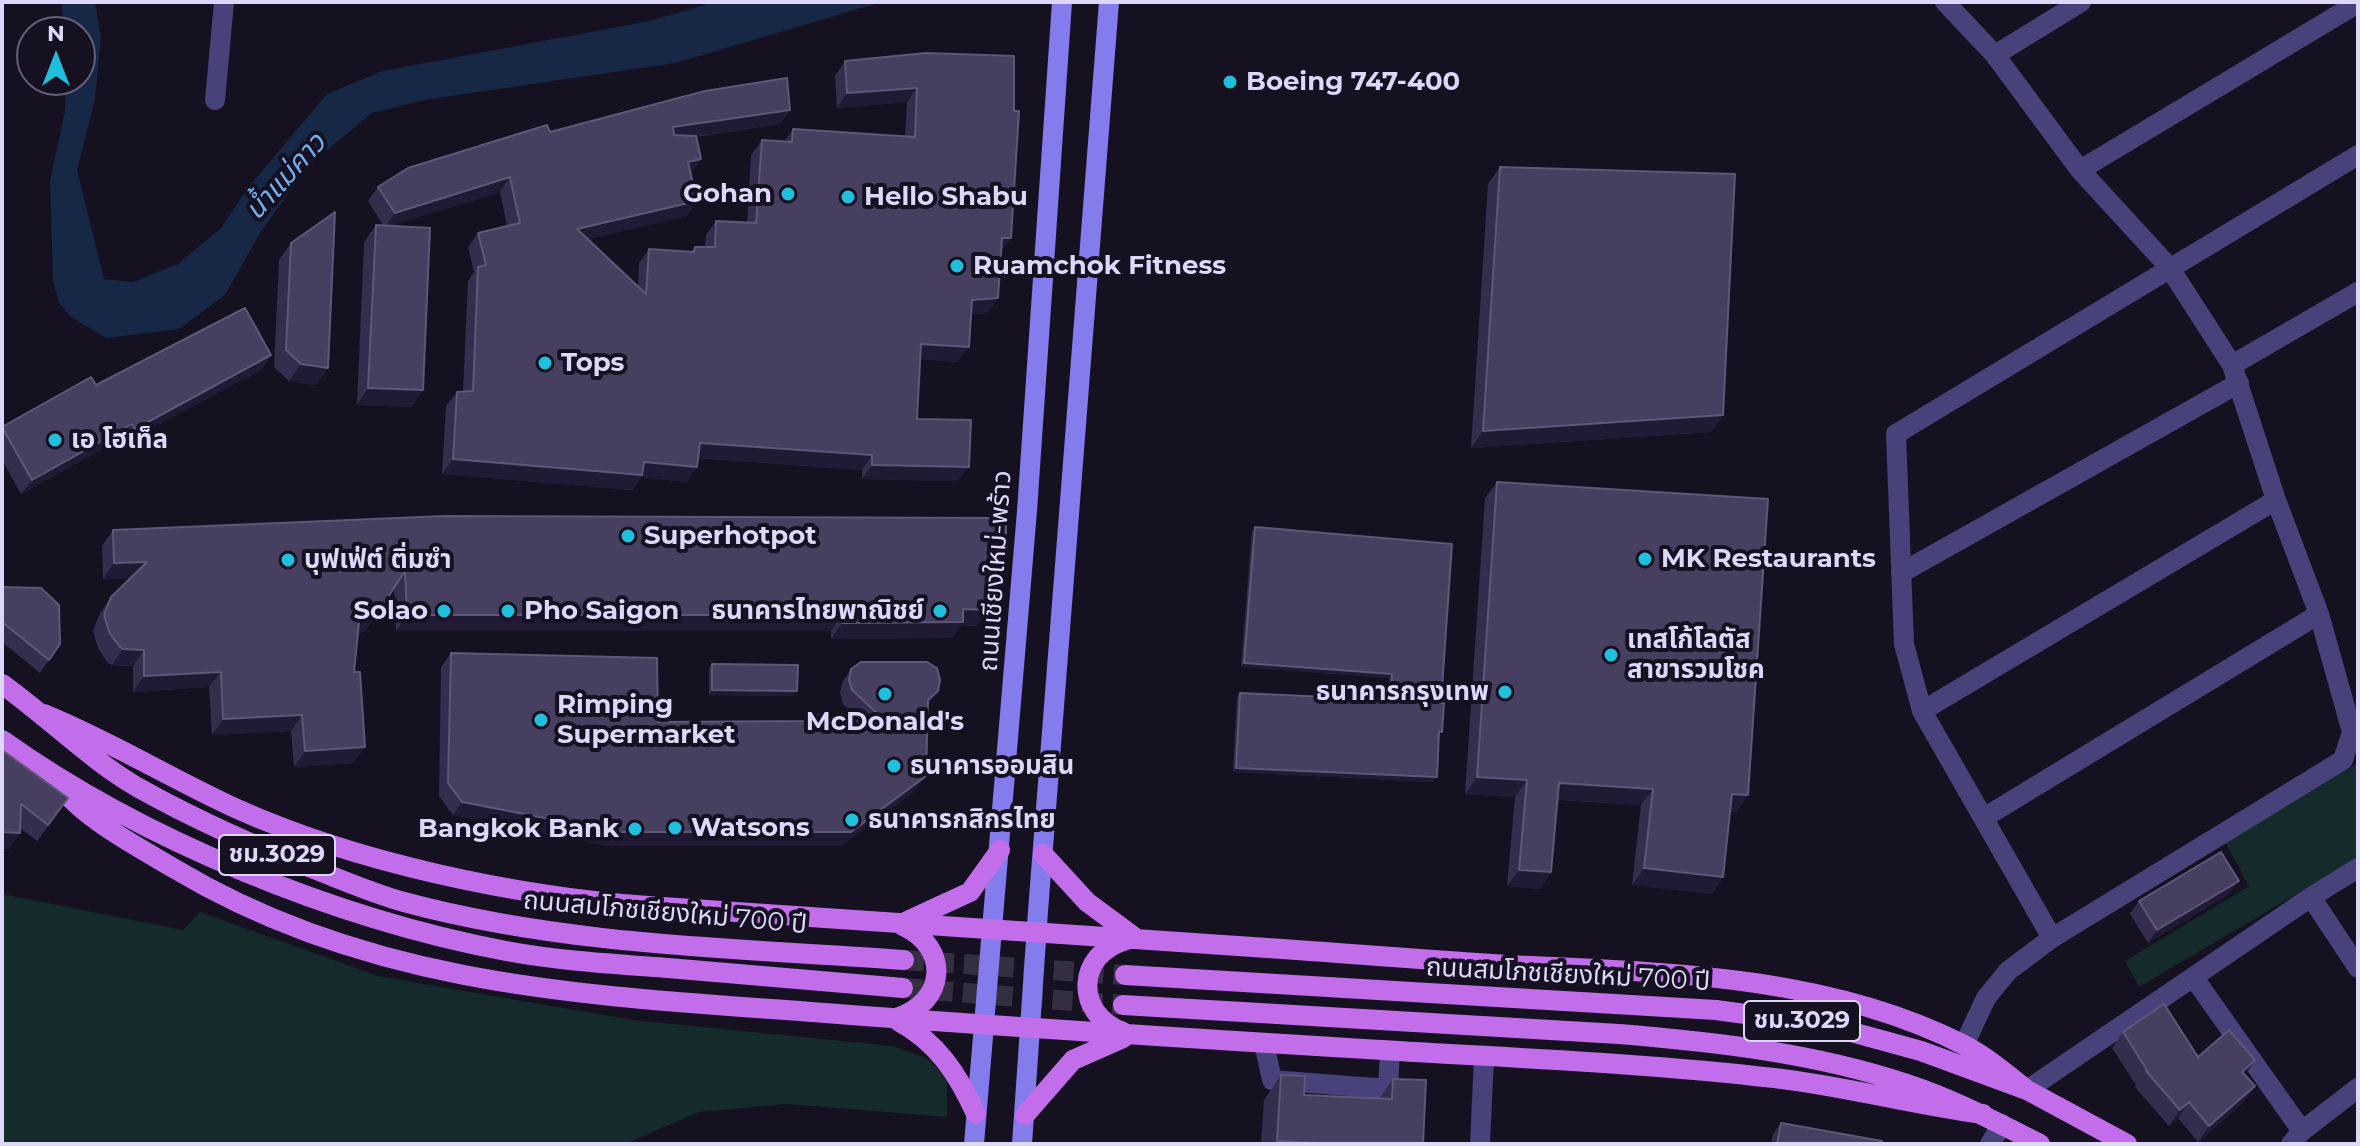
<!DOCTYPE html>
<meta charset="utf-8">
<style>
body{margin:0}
#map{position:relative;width:2360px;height:1146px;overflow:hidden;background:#151121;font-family:Montserrat,sans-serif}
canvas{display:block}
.frame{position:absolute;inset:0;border:4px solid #ddd7f9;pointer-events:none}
.north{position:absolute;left:16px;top:16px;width:80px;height:80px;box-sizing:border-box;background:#151121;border:2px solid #656077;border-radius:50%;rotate:0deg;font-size:22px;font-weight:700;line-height:32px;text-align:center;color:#ddd7f9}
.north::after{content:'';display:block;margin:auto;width:28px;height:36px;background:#20bfdd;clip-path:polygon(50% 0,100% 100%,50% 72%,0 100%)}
</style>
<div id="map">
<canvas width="2360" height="1146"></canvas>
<div class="frame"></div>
<div class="north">N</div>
</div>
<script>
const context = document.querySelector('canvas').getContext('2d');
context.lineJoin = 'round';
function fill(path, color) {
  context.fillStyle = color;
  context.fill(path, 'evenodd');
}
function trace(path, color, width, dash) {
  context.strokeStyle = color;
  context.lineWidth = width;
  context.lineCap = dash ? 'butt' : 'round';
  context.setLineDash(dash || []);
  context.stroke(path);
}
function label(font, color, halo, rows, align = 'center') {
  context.font = font + ' Montserrat,"Noto Sans Thai",sans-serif';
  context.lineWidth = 8;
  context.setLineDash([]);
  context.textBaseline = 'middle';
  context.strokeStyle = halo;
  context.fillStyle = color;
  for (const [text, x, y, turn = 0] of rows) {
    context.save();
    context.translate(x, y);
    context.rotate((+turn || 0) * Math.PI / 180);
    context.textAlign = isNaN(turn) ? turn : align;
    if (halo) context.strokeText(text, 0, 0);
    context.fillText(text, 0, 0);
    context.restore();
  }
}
fill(new Path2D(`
 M2358 763V858L2139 987 2125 961 2249 886 2225 842Z
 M2 894 183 930 200 912 378 976 633 1020 892 1046 927 1058 947 1079V1117L787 1104 699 1112 625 1144H2Z`), '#152a2b');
fill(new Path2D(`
 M61 2H95L101 37 95 99 77 170 104 279 133 282 178 264 221 228 250 185 327 94 383 71 650 21 714 2H882L675 63 424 100 372 113 309 165 260 233 225 295 179 329 106 338 71 317 59 303 53 280 50 181 65 111 66 80H80V32H66Z`), '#172746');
trace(new Path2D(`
 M904 960 1125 975
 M903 988 1123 1005`), '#332f41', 20, [20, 10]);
trace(new Path2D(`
 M1945 2 1995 55 2080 170 2169 267 2232 365 2276 500 2319 614 2352 732 2343 760 2052 938 2008 971 1986 998 1964 1045
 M1995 55 2081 2
 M215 100 224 2
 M2080 170 2358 3
 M2232 365 2358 292
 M1901 573 2239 383
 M1922 711 2276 500
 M1985 817 2319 614
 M2311 897 2358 968
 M2052 938 1922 711 1904 644 1896 434 2358 155
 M2194 978 2302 1131
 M1264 1043 1272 1080 1388 1089 1390 1051
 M2027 1090 2311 897 2358 868
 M1480 1144 1484 1057
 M1990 1144 2002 1124
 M2291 1144 2302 1131 2358 1088`), '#48427a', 20);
trace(new Path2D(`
 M974 1144 1027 511 1062 2
 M1022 1144 1038 911 1109 2`), '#847bec', 20);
trace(new Path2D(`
 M2 684C48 717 88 758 137 787 196 820 256 847 319 871 347 882 375 894 404 902 567 946 738 948 904 960
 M44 714C110 741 170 778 235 808 357 863 515 896 648 906 864 921 1080 936 1297 950 1367 955 1438 961 1508 965 1660 972 1825 974 1964 1045 1987 1057 2007 1074 2027 1090
 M2 740C142 840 336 919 506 951 560 961 614 964 668 968 746 975 825 981 903 988
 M39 766C53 781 67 796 82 809 111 833 143 850 175 869 380 992 607 996 838 1014 1019 1028 1201 1039 1382 1050 1512 1058 1644 1063 1774 1078 1845 1086 1913 1105 1983 1114
 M1043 854 1087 902 1137 939
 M907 921 970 892 1000 850
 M1125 975 1716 1010 1826 1025 1921 1051 2027 1090 2127 1144
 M1123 1005 1619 1034C1716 1042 1814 1053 1907 1084 1953 1099 1996 1122 2040 1144
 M896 1018C946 1003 951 948 903 926
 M898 1021C937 1042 958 1074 976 1114
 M1123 1032C1074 1014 1076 954 1126 940
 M1025 1115 1073 1060 1123 1038`), '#c26dea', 20);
fill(new Path2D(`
 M926 53 1001 252 988 313 971 314 958 362 920 359 917 419 958 481 862 479V470L698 458 687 482 641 477 632 490 442 474 446 406 457 392H463L468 281 474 272 468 247 478 233 507 226 500 192 390 226 423 390 411 407 357 405 364 242 376 225H383L368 201 378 187 550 132 790 110 780 124 696 137 691 174 687 216 588 239 638 286 639 263 649 249 691 252 695 247H705L706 235 716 221 747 222 751 155 762 140 784 142 793 129 905 136 907 102 837 108 835 76 845 61Z
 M1500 167 1723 415 1711 432 1471 448 1488 184Z
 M291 243 316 385 289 381 274 367 279 260Z
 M271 355 261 370 124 443 122 438 21 494 2 460V427L96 385Z
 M1497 482 1748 795 1736 812 1730 811 1723 877 1712 894 1632 885 1641 805 1558 800 1551 872 1540 889 1507 886 1515 797 1465 794 1485 498Z
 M1255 527 1441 703 1439 736 1433 782 1233 772 1237 697 1240 693 1388 700 1389 678 1241 667 1252 531Z
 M113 530 995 581H989L977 626 961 625 952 638 831 639V631H396L394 588 366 630 357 636 354 672V763L294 767 291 731 212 735 209 687 133 692V666L112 665 107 662 98 648 93 631 100 613 111 597 131 578 103 579 102 546Z
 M2 587 60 644 40 673 2 642Z
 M451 653 658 722 807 721 811 715H855L843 704 840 693 842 683 851 669 928 706 916 790 841 846H609L453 815 439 796 441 667Z
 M712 664 794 696 709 695V668Z
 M2 750 57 814 37 841 20 828 9 849 2 848Z
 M2229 894 2148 943 2130 914 2139 901Z
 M2123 1032 2198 1057 2255 1060 2245 1075 2244 1102 2198 1142 2178 1118 2169 1126 2135 1087 2136 1085 2112 1048Z
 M1281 1075 1304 1095 1379 1099 1393 1079 1423 1144H1261L1264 1100Z
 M1781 1123 1881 1144H1771L1773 1134Z`), '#352d4d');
fill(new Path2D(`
 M917 88 907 102 837 108 847 93Z
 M790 110 780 124 663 141 673 127Z
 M701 159 691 174 688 162Z
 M510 177 500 192 384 228 395 213Z
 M697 201 687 216 567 244 577 229Z
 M1002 238H1011L1001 253Z
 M998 298 988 313 962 315 972 300Z
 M921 344 969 347 958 362 911 358Z
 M271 355 261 370 124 443 135 429Z
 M301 364 328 368 316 385 289 381Z
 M368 388 423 390 411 407 357 405Z
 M1723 415 1711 432 1471 448 1483 431Z
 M132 424 122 438 21 494 32 480Z
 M700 443 872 455 862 470 689 457Z
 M453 459 644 462 697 467 687 482 641 477 632 490 442 474Z
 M872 465 969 467 958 481 862 479Z
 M147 562 136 578 103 579 114 563Z
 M990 565H1006L995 581H978Z
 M963 609 988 610 977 626 961 625 952 638 831 639 842 623Z
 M377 614 366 630 357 636 359 622Z
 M407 615H842L831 631H396Z
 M123 649 144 650 133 666 112 665Z
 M1244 663 1392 674 1389 678 1241 667Z
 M221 672 209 687 133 692 144 676Z
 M712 690 797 691 794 696 709 695Z
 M938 691 929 705 918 714 928 700Z
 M302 715 291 731 212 735 223 719Z
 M365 747 354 763 294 767 305 751Z
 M1236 768 1437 777 1433 782 1233 772Z
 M926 776 916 790 841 846H609L453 815 462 802Z
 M1477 777 1527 780 1515 797 1465 794Z
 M1559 783 1653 789 1641 805 1548 799Z
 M1732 794 1748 795 1736 812 1721 810Z
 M2 832 20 833 9 849 2 848Z
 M1644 868 1723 877 1712 894 1632 885Z
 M1519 870 1551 872 1540 889 1507 886Z
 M2239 881 2229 894 2148 943 2157 930Z
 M2255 1060 2244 1076 2242 1072Z
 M2255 1086 2244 1102 2198 1142 2209 1126Z
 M2189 1102 2178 1118 2169 1126 2180 1110Z
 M1277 1141 1339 1144H1275Z`), '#201a34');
const building = new Path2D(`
 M926 53 1014 56V111H1019L1011 238H1002L998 298 972 300 969 347 921 344 917 419 971 420 969 467 872 465V455L700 443 697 467 644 462 642 475 453 459 457 392 473 391 478 267 486 265 478 233 520 223 510 177 395 213 378 187 408 168 547 125 550 132 705 91 787 78 790 110 673 127 674 135 696 136 701 159 688 162 697 201 577 229 646 294 649 249 694 252 695 247H715L716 221 756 223 762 140 792 142 793 129 915 137 917 88 847 93 845 61Z
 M1500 167 1735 174 1723 415 1483 431Z
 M335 212 328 368 301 364 286 350 291 243Z
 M376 225 430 228 423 390 368 388Z
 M245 308 271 355 135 429 132 424 32 480 2 427 91 377 96 385Z
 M1497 482 1768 499 1748 795 1732 794 1723 877 1644 868 1653 789 1559 783 1551 872 1519 870 1527 780 1477 777Z
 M445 516 1006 518V565H990L988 610 963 609V622L842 623V615H407L405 571 377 614 368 620 359 622 354 672H360L365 747 305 751 302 715 223 719 221 672 144 676V650L123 649 119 646 109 632 104 615 111 597 147 562 114 563 113 530Z
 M1255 527 1452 544 1441 703H1444L1442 732 1439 731 1437 777 1236 768 1240 693 1391 700 1392 674 1244 663Z
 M2 587 41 588 59 605 60 644 49 660 2 622Z
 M451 653 657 658 658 722 811 721V715L880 716 852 690 849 680 851 669 861 662H927L937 668 940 680 938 691 928 700 926 776 851 832H618L462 802 448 783Z
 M712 664 798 665 797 691 712 690Z
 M2 750 68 798 48 825 21 804 20 833 2 832Z
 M2221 852 2239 881 2157 930 2139 901Z
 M2164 1004 2198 1057 2229 1030 2255 1060 2242 1072 2255 1086 2209 1126 2189 1102 2180 1110 2146 1071 2147 1070 2123 1032Z
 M1281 1075 1305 1076 1304 1095 1392 1099 1393 1079 1426 1080 1423 1144H1339L1277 1141Z
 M1781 1123 1882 1141 1881 1144H1777Z`);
fill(building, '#473f5f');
trace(building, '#5e5778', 2);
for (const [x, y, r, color] of [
 [1230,82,8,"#20bfdd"],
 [788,194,8,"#20bfdd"],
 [848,197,8,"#20bfdd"],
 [957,266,8,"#20bfdd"],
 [545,363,8,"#20bfdd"],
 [55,440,8,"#20bfdd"],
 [628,536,8,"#20bfdd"],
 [1645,559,8,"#20bfdd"],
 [288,560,8,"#20bfdd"],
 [444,611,8,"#20bfdd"],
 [508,611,8,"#20bfdd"],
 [940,611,8,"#20bfdd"],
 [1611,655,8,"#20bfdd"],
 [1505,692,8,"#20bfdd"],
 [885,694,8,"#20bfdd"],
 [541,720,8,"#20bfdd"],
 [894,766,8,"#20bfdd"],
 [852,820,8,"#20bfdd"],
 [675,828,8,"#20bfdd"],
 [635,829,8,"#20bfdd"]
]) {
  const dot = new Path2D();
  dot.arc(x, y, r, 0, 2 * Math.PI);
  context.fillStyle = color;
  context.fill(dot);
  trace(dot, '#151121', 3);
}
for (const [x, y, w] of [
 [277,855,116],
 [1802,1021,116]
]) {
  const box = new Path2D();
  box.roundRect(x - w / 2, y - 20, w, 40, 6);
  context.fillStyle = '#151121';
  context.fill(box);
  trace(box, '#ddd7f9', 2);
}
label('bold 24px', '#ddd7f9', null, [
 ["ชม.3029",277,855],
 ["ชม.3029",1802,1021]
]);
label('bold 26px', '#ddd7f9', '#151121', [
 ["Boeing 747-400",1246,82],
 ["Gohan",772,194,"right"],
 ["Hello Shabu",864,197],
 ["Ruamchok Fitness",973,266],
 ["Tops",561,363],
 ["เอ โฮเท็ล",71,440],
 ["Superhotpot",644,536],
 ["MK Restaurants",1661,559],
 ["บุฟเฟ่ต์ ติ่มซำ",304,560],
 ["Solao",428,611,"right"],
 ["Pho Saigon",524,611],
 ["ธนาคารไทยพาณิชย์",924,611,"right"],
 ["เทสโก้โลตัส",1627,640],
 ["สาขารวมโชค",1627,670],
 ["ธนาคารกรุงเทพ",1489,692,"right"],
 ["Rimping",557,705],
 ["Supermarket",557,735],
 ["McDonald's",885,722,"center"],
 ["ธนาคารออมสิน",910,766],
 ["ธนาคารกสิกรไทย",868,820],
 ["Watsons",691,828],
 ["Bangkok Bank",619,829,"right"]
], 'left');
label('26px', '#ddd7f9', '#151121', [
 ["ถนนเชียงใหม่-พร้าว",996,571,-86],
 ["ถนนสมโภชเชียงใหม่ 700 ปี",665,913,5],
 ["ถนนสมโภชเชียงใหม่ 700 ปี",1568,975,3]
]);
label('italic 28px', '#73adeb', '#151121', [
 ["น้ำแม่คาว",286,177,-48]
]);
</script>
